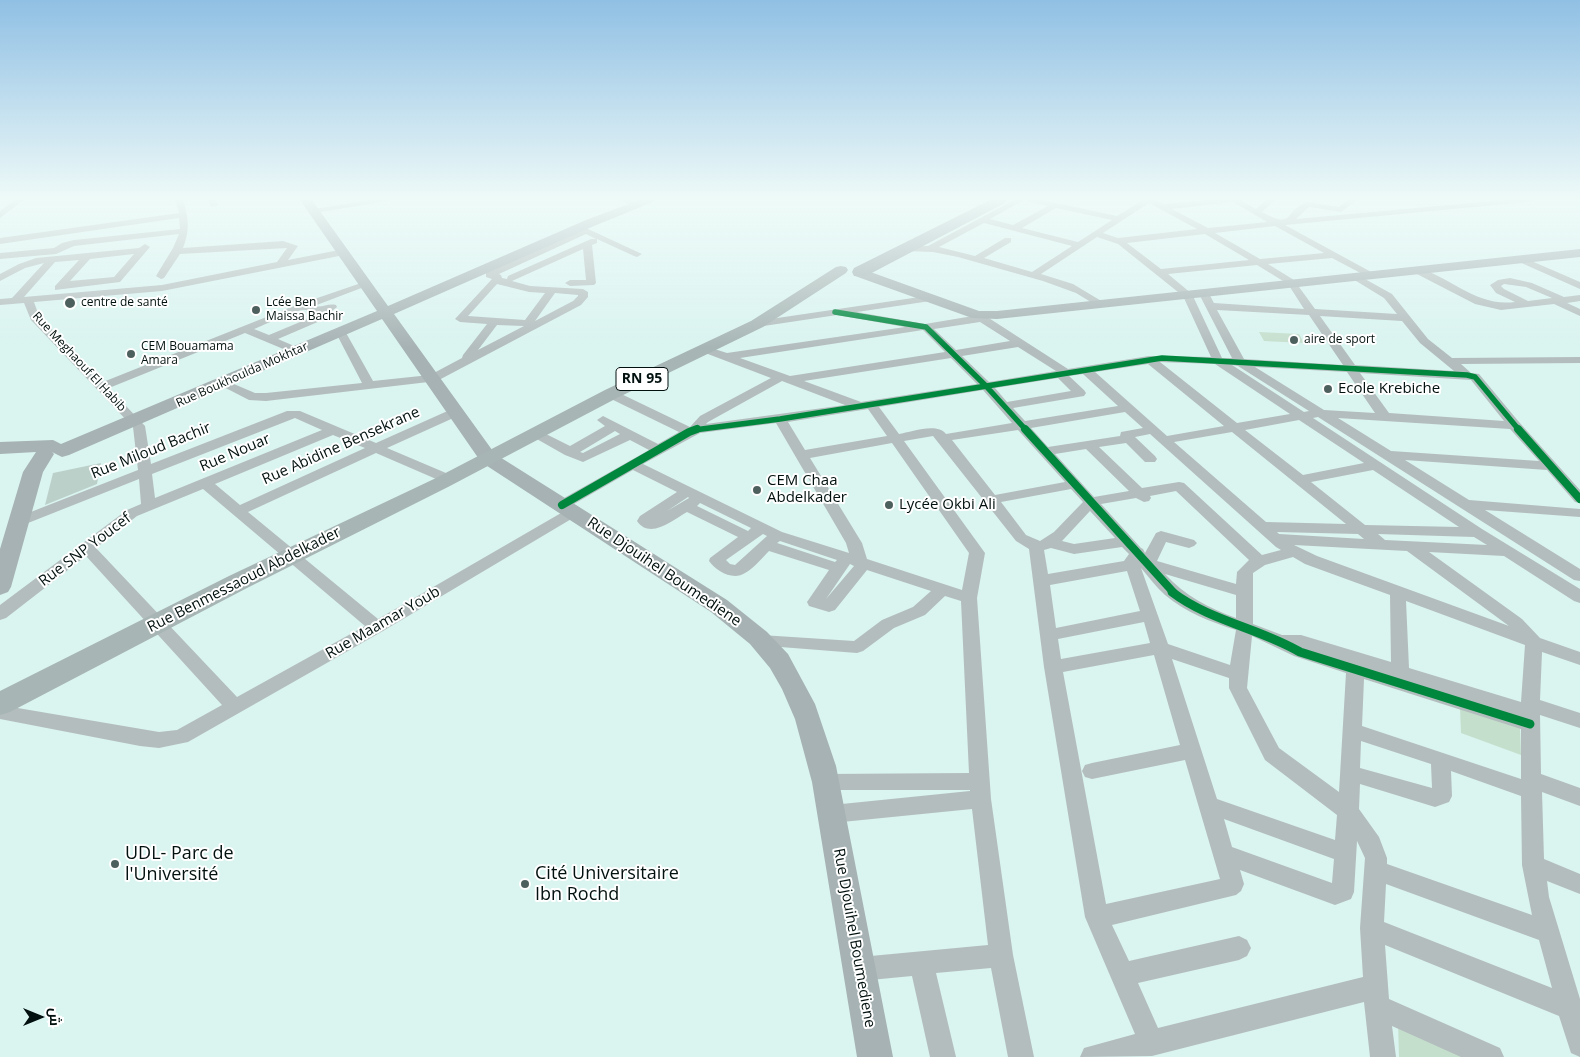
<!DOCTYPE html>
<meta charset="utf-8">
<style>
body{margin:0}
#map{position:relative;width:1580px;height:1057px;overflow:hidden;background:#daf4f0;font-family:"Open Sans",Cairo,sans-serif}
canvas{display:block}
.north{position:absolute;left:15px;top:992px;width:50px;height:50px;-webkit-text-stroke:4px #fff;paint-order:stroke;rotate:90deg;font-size:14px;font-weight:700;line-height:20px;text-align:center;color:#02110f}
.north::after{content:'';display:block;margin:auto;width:18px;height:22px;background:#02110f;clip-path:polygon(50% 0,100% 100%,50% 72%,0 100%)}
</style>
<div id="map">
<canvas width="1580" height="1057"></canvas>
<div class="north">ش</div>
</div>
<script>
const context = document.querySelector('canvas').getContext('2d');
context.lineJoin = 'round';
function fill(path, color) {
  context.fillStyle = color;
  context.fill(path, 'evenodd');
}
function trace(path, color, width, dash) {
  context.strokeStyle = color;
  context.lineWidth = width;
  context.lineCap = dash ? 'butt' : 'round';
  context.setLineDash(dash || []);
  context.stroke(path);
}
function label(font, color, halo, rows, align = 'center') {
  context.font = font + ' "Open Sans",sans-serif';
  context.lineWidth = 4;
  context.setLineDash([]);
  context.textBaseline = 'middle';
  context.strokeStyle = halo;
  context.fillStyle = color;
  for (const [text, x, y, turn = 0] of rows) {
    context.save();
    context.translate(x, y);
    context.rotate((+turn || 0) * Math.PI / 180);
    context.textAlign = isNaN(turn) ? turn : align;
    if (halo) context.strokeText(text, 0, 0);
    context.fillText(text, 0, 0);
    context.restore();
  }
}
fill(new Path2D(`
 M1259 332 1299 334 1304 343 1264 341Z
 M1460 707 1520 728 1521 755 1461 733Z
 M1398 1022 1473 1057H1399Z`), '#c5dfcd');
fill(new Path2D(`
 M101 463 97 484 45 505 53 473Z`), '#bcd0ca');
fill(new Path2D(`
 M15 200H24L0 218V211Z
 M175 200H183C189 218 190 230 183 248L283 241 298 246 288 260 344 249 349 252 344 255 162 291 34 302 39 316 103 382 294 306 364 282 367 281 372 284 314 306C322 308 328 303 336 305L337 307C324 319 317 309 303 310 294 310 265 325 254 329L269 335 312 317H320L321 319 320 321 278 339 301 349 303 351 301 353H293L245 333 109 388 145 426 151 464 287 411H300L376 443 452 409H460L462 412 460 415 387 448 453 476 455 479 453 482H443L376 453 248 512 378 619 568 509H578L580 512 578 515 383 631 188 742 159 748 140 746 0 719V705L159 732 177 730 222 705 86 556 6 618 0 620V605L127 510 141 504 139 479 23 525H13L11 522 13 519 138 470 133 427 31 320 24 303 0 305V299L12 298 44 263 25 268 0 281V274L19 264 36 258 139 248 145 244 150 247 120 282 55 290V286L79 260 55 262 24 297 162 285 277 262 287 248 180 254 164 278 161 279 156 276 173 248 179 234 74 246 56 254 0 259V253L54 248 62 243 74 240 180 229 179 218 0 244V238L179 213ZM134 254 114 277 70 281 90 259ZM295 418 322 430 155 498 152 474ZM333 435 365 448 240 505 215 484ZM203 489 365 626 237 697 96 548 137 516Z
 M208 200H216L218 205 211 207Z
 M369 200H386L382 202 315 213 311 211 315 209Z
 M622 200H631L638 205 631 207Z
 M1014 200H1024L990 219 1013 225 1048 206 1029 202 1028 200H1042L1117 216 1143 200H1156L1164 204 1211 200H1240L1256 209 1266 200H1275L1262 212C1295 230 1283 211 1307 202L1339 207 1348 200H1357L1341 212 1309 207 1296 219 1503 200H1531L1527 202 1285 225 1373 273 1375 275 1370 278 1332 258 1268 264 1294 280 1315 309 1397 314 1384 298 1348 276 1350 274H1356L1392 294 1428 339 1452 358 1580 357V363L1461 364 1471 373 1479 374 1519 422 1580 490V503L1575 502 1547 470 1405 460 1469 500 1580 509V517L1485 510 1580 569V581L1574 580 1318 417 1313 418 1482 529 1580 589V603L1574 601 1504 556 1429 552 1522 619 1540 638 1580 652V665L1542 652 1540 700 1580 713V728L1540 715 1541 774 1580 788V806L1542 792 1544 859 1580 874V894L1547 881 1549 897 1580 999V1057L1571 1053 1559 1016 1385 945 1389 999 1500 1048 1504 1057H1461L1392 1026 1396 1057H1370L1364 1002 1152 1056 1080 1057 1084 1048 1135 1034 1085 917 1044 667 1029 549 1016 541 933 436 904 441 985 553 977 598 991 799 1013 955 1034 1057H1008L991 968 936 973 956 1057H930L912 976 860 981 851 978 848 969 851 960 860 957 988 945 972 809 832 823 825 820 821 814 825 808 832 805 970 791V790H826L819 788 816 782 819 776 826 774 969 773 961 601 945 596 925 615 894 628 863 651 857 653 755 645 752 641 755 637 761 635 854 641 882 620 913 607 931 591 867 570 835 610 829 612 809 606 807 602 829 570 769 551C762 558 754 568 745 573 733 581 716 571 709 561L710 558 738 537 687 512C673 520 650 540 637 521L640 516 677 492 633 470 567 508H557L555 505 557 502 649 450 630 440 583 462 565 455 528 434 530 431H540L570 446 605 426 597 420 603 416 658 444 679 432 607 397 605 394 607 391H615L690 427 700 416 771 378 700 351 698 349 700 347H708L727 353 905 327 837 315 757 327 752 324 757 321 933 295 938 298 937 300 857 312 925 324 973 316V313H981L1068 369 1149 356 1211 357 1183 296 1118 244 1097 237 1041 274 1073 284 1103 302 1104 304 1103 306 1099 307 1076 293 1043 281 958 257 933 252 906 251 901 248 906 245 928 246ZM1233 202 1267 222 1208 228 1172 209ZM1149 203 1197 229 1118 238 1103 233ZM1056 208 1112 220 1078 242 1022 228ZM984 223 1072 246 1032 272 984 258 1011 242V238H1005L975 256 939 247ZM1275 226 1324 253 1260 259 1215 233ZM1205 234 1249 260 1161 269 1127 243ZM1257 265 1288 284 1304 309 1214 303 1207 290H1199L1198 292 1232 358H1222L1192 294 1168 274ZM1217 310 1309 315 1343 365 1244 359ZM1320 316 1402 321 1420 343 1454 371 1355 365ZM980 322 1010 341 956 350 934 329ZM923 330 945 352 790 376 740 358ZM1018 347 1056 371 989 382 962 356ZM951 358 977 384 861 402 804 381ZM1160 362 1215 364 1290 414 1237 423ZM1148 364 1224 426 1167 436 1095 372ZM1232 365 1238 366 1309 411 1304 412ZM1255 367 1347 372 1375 413 1324 410ZM1360 373 1471 380 1504 421 1389 413ZM1083 374 1118 406 1025 421 1013 408 1084 396 1086 393 1084 390 1069 376ZM1058 378 1071 391 1007 402 995 388ZM782 381 845 405 706 424 708 422ZM983 390 1012 423 946 434C937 422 911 432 899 434L879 407ZM868 409 887 436 805 450 788 422ZM1125 412 1143 428 1121 432 1120 436 1048 447 1031 428ZM1338 418 1510 429 1539 461 1391 451ZM1299 420 1364 463 1303 475 1245 430ZM776 423 846 543 849 553 782 532 643 464 700 433ZM1018 430 1065 482 995 495 952 440ZM615 431 620 434 583 453 580 452ZM1232 432 1346 524 1266 522 1174 442ZM1150 434 1276 547 1281 550 1262 555 1184 483 1179 482 1142 488 1099 447 1126 443 1145 462H1155L1157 459 1155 456 1135 437ZM892 443 969 553 962 590 867 559 862 543 810 458ZM1086 449 1129 491 1094 497 1055 454ZM1373 470 1459 527 1365 525 1311 482ZM1071 489 1083 502 1054 532 1040 541 1026 535 1001 502ZM1176 491 1249 560 1237 572 1236 584 1157 561 1166 542 1189 548 1194 546 1197 543 1194 540 1161 531 1156 533 1145 553 1143 549 1141 548 1101 504 1136 498 1144 502 1149 501 1151 498 1150 496ZM688 497 689 498 667 511ZM700 503 751 528 748 531 697 506ZM1090 511 1115 538 1074 544 1062 541ZM1277 532 1358 534 1364 539 1279 534ZM763 534 767 536 735 565 730 564 726 560ZM1378 534 1474 537 1487 545 1385 540ZM780 541 837 560 835 562 777 543ZM1294 545 1407 551 1509 626 1317 556ZM1122 547 1129 554 1124 561 1048 574 1044 550 1051 548 1074 554ZM1293 557 1305 564 1390 595 1391 662 1301 635H1282L1253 624V573L1265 565ZM850 564 854 566 826 599ZM1141 568C1149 577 1156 587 1165 595 1185 612 1211 622 1236 630L1230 665 1168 644ZM1127 571 1140 611 1056 628 1050 585ZM1165 574 1236 595V618C1209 608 1185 596 1165 574ZM1406 601 1525 645 1521 702 1409 668ZM1144 622 1150 643 1061 659 1058 639ZM1252 636 1294 656 1346 673 1339 792 1279 748 1247 688ZM1154 655 1180 745 1092 763 1085 765 1082 771 1085 777 1092 779 1185 760 1220 879 1106 904 1063 672ZM1172 659 1229 678V688L1265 760 1337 815 1335 840 1217 799ZM1364 679 1521 729V779L1362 726ZM1361 741 1431 764 1432 788 1360 768ZM1451 771 1521 796 1522 865 1532 915 1387 864V858L1379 837 1359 809 1360 784 1435 807 1449 802 1452 796ZM1224 819 1334 859 1332 883 1232 847ZM1357 841 1365 858 1360 928 1363 977 1158 1028 1138 983 1239 960 1247 956 1251 948 1247 940 1239 936 1129 961 1112 925 1236 895 1241 891 1244 884 1240 870 1335 905 1351 899 1354 892ZM1386 884 1539 940 1552 988 1384 922Z
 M586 228 642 254 637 257 634 256 597 239V243L592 245 596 283 594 285 570 286 565 283 570 280H586L583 249 512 281 530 286 583 289 588 292V297L581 305 437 381 266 401 249 400 216 383 222 379 255 393H266L362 383 335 331 340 328 345 331 373 381 430 375 462 358 463 355 487 324 460 322 455 319 492 279 486 277V273ZM586 234 596 239H591L508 276 507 279 502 278 501 275 499 274ZM497 284 529 292 545 293 525 320 468 316ZM555 293 578 295V296L573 301 535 321ZM497 325 524 326 478 350Z
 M1520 256 1580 282V289L1517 261V257Z
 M1416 267C1451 277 1476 307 1515 302L1496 293 1490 285 1498 280 1510 278 1532 283 1564 297 1580 295V301L1567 303 1580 309V316L1554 304 1501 310 1475 304 1413 272 1411 270ZM1504 284 1526 287 1552 298 1528 301 1504 289 1501 286Z`), '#b3bdbd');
fill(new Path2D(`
 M300 200H312L388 306 586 220 639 200H655L653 202 594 226 394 314 495 454 727 600 767 632 788 654 815 704 836 766 893 1057H857L812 782 795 719 782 689 770 668 750 644 711 612 481 462 382 319 69 455 62 457 52 452 54 454 43 472 11 587 8 592 0 595V549L23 472 36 452 0 454V442L53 440 61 444 377 311Z
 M1580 249V257L997 319 972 318 855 276 853 273 860 269 865 270 979 311H997Z`), '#a6b2b3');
fill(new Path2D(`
 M841 266 846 267 848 270 846 273 763 327 617 398 448 487 247 588 10 712 0 715V691L229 576 434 479 605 390 751 321 836 267Z`), '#a7b5b4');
fill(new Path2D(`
 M990 200H1007L1005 203 866 276H854L852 272 854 268Z`), '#a0afaf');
trace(new Path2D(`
 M835 312 926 327 986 386 1026 430
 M694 430 780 419 1162 358 1467 375 1475 377 1519 430`), '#00873e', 5.5);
trace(new Path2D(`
 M1025 429 1174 593
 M1518 429 1580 499
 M562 505 689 432 697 429`), '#00873e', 8);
trace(new Path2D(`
 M1172 592C1210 621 1259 628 1300 652L1530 724`), '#00873e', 9);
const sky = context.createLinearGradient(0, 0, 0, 348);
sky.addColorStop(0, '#90c0e4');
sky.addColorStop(0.57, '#eefaf8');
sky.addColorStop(1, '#eefaf800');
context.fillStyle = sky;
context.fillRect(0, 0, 1580, 348);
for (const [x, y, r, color] of [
 [70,303,6,"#4e605e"],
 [256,310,5,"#4e605e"],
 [1294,340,5,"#4e605e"],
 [131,354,5,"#4e605e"],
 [1328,389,5,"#4e605e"],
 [757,490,5,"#4e605e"],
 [889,505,5,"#4e605e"],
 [115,864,5,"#4e605e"],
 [525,884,5,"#4e605e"]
]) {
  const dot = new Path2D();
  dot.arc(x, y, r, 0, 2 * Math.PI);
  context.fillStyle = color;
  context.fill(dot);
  trace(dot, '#fff', 2);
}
label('12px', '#02110f', '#fff', [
 ["centre de santé",81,303],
 ["Lcée Ben",266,303],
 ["Maissa Bachir",266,317],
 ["aire de sport",1304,340],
 ["CEM Bouamama",141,347],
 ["Amara",141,361]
], 'left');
label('12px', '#02110f', '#fff', [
 ["Rue Meghaouf El Habib",79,362,47],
 ["Rue Boukhoulda Mokhtar",242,375,-24]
]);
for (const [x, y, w] of [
 [642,379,52]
]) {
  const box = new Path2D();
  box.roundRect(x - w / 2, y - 11.5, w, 23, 4);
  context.fillStyle = '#fff';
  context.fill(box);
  trace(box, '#02110f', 1);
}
label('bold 14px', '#02110f', null, [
 ["RN 95",642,379]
]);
label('15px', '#02110f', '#fff', [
 ["Ecole Krebiche",1338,389],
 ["CEM Chaa",767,481],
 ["Abdelkader",767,498],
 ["Lycée Okbi Ali",899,505]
], 'left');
label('15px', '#02110f', '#fff', [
 ["Rue Abidine Bensekrane",341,446,-24],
 ["Rue Miloud Bachir",151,451,-22],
 ["Rue Nouar",235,453,-23],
 ["Rue SNP Youcef",85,550,-37],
 ["Rue Djouihel Boumediene",664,572,34],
 ["Rue Benmessaoud Abdelkader",244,580,-27],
 ["Rue Maamar Youb",383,623,-30],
 ["Rue Djouihel Boumediene",854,938,80]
]);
label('18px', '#02110f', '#fff', [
 ["UDL- Parc de",125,854],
 ["l'Université",125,875],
 ["Cité Universitaire",535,874],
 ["Ibn Rochd",535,895]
], 'left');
</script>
